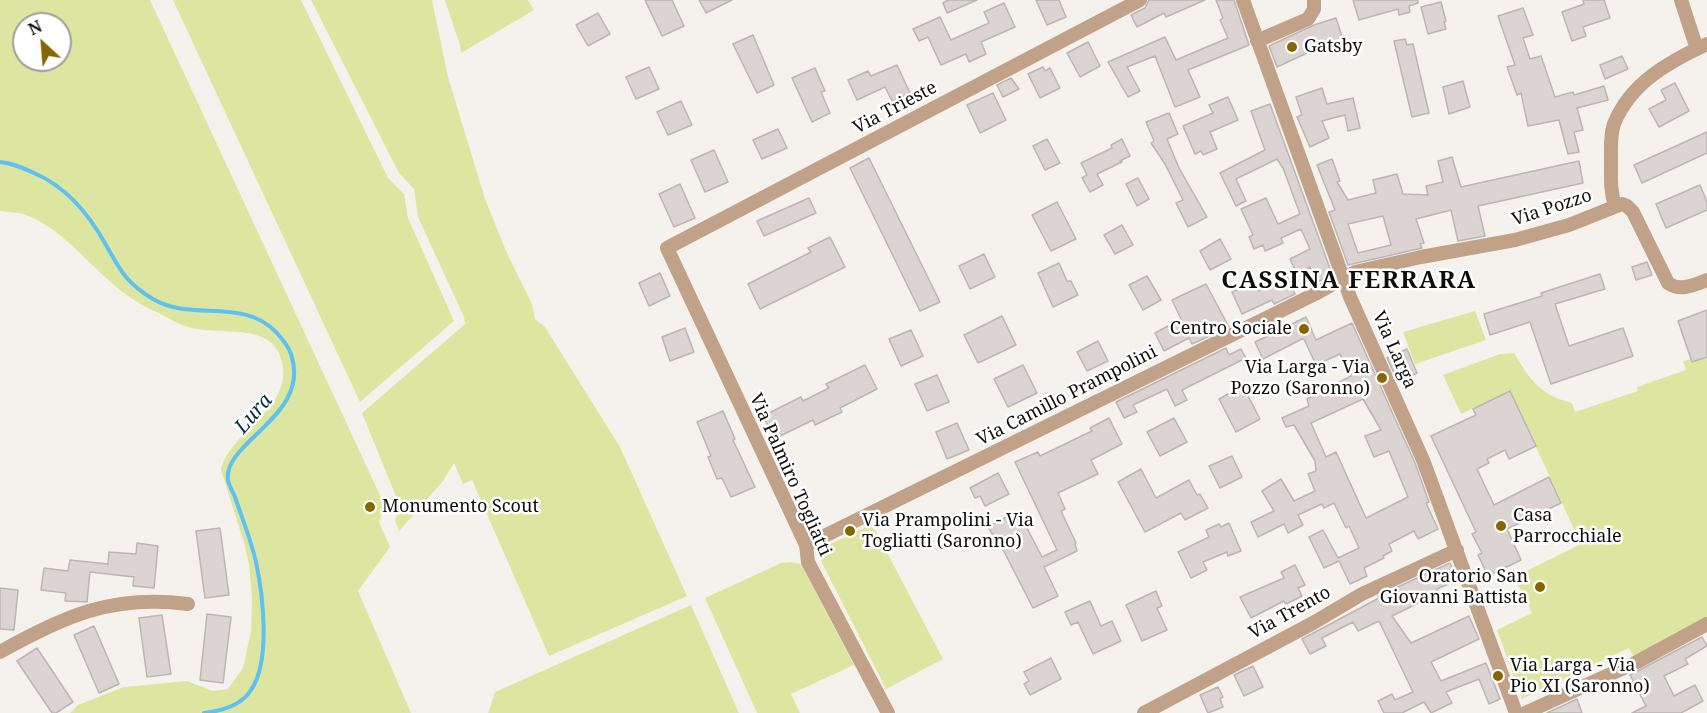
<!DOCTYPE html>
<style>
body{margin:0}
#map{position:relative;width:1707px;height:713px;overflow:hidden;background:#f5f2ed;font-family:"Noto Serif",serif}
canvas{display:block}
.north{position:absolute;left:12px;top:12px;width:60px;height:60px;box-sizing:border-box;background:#fff;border:2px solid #9f9e9d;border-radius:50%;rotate:334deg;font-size:16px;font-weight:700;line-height:24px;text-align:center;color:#0e0d0b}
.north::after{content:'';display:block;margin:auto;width:21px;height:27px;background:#856600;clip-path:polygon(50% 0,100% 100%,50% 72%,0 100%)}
</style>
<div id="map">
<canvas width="1707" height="713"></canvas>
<div class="north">N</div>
</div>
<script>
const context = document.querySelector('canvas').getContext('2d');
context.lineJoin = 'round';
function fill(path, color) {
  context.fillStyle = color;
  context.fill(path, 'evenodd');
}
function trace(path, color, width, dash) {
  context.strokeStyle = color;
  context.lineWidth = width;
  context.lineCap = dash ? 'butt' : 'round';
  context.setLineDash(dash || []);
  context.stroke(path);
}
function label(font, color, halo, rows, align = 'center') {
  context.font = font + ' "Noto Serif",serif';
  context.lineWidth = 5;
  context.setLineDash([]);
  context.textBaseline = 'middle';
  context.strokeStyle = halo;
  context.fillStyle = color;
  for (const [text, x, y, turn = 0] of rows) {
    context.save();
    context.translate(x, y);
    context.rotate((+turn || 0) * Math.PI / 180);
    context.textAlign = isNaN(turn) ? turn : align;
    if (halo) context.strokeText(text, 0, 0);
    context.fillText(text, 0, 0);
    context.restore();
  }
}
fill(new Path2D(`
 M0 0H150L385 506 379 522 390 547 358 591 411 713H70L78 705 124 687 187 681 213 691 228 689 243 668 251 631 252 598 249 564 244 543 221 470C227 435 289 410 283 367 277 319 221 337 188 327 178 324 168 318 159 313 139 305 121 292 106 278 81 255 56 225 23 214 16 212 7 212 0 211ZM24 24H60V60H24Z
 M173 0H301L388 178 404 194 408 218 454 321 360 402Z
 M311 0H432L448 77 485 199 506 251 532 304 535 319 545 327 620 447 687 596 549 656 472 480 463 484 454 463 443 481 399 531 395 520 400 506 362 413 465 324 464 317 418 217 414 189 399 173Z
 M445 0H528L534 10 461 53 460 45Z
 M1475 311 1486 340 1415 364 1403 332Z
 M1514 353C1531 381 1539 394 1572 403L1575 412 1638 391 1637 387 1686 370 1683 361 1691 359 1693 362 1707 357V617L1634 657 1629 648 1522 699 1497 630 1532 613 1514 577 1581 544 1510 391 1461 414 1443 375 1500 354Z
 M872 524 943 659 886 689 816 551Z
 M790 562 801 564 854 665 791 694 800 713H757L705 598 781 563Z
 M691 605 739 713H488L495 692Z`), '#dde6a1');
trace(new Path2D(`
 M0 162C12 163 23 168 34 173 67 187 89 214 106 245 121 271 126 283 153 299 192 322 242 297 276 332 282 339 288 345 291 354 312 416 223 441 228 480 229 486 233 492 235 497 242 518 251 540 256 562 263 595 271 661 251 690 241 706 221 711 204 713`), '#5fc1f1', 4);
const building = new Path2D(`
 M645 0H672L684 26 662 36Z
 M699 0H732L706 13Z
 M948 0H977L947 13 943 3Z
 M1036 0H1059L1066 17 1047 25Z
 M1149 0H1205L1166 17 1164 13 1137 27 1131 15 1145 8Z
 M1216 0H1234L1249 45 1188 70 1200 97 1175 107 1155 56 1127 67 1140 91 1128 97 1108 62 1165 37 1176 60 1228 38 1220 20 1223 18Z
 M1353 0H1418V3L1409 6 1410 12 1399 15 1398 9 1359 20Z
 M1583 0H1604L1610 18 1583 27 1586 36 1572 41 1562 12 1584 4Z
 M1441 2 1446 21 1444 22 1446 29 1428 34 1421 7Z
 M1004 3 1015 27 981 42 986 54 969 62 966 54 941 65 928 37 919 41 913 29 940 17 951 40 989 23 984 12Z
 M1523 8 1533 35 1523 38 1530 59 1541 56 1555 97 1573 92 1574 95 1604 86 1608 100 1577 108 1583 130 1574 132 1579 152 1568 154 1559 120 1528 126 1521 93 1517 95 1507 67 1515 65 1498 16Z
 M598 13 610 34 588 46 576 25Z
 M1336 18 1346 49 1334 53 1331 42 1277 67 1269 46 1314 25Z
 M753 35 774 85 757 93 733 44Z
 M1405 39 1407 45 1413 44 1429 113 1412 117 1394 41Z
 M1088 42 1100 66 1080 77 1067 53Z
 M1622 56 1628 69 1605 79 1600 65Z
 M897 65 910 93 892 101 885 87 857 100 848 80 868 71 871 76Z
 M649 67 659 89 636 99 626 77Z
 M1043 67 1045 71 1050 68 1060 88 1040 98 1028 74Z
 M815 68 825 91 821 92 830 113 812 122 792 78Z
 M1011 78 1019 89 1003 97 997 85Z
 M1463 81 1470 107 1449 114 1443 87Z
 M1675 83 1689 111 1659 127 1649 109 1666 100 1661 90Z
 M1322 88 1327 104 1353 98 1360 128 1348 131 1345 115 1322 121 1329 138 1310 147 1297 117 1302 115 1296 97Z
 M993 93 1006 120 980 133 967 105Z
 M1228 97 1238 120 1210 132 1217 149 1203 155 1201 151 1195 154 1183 126 1213 113 1209 105Z
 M681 101 692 125 668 135 657 112Z
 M1270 104 1332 274 1318 282 1310 267 1297 274 1290 259 1310 249 1301 229 1281 238 1283 243 1265 251 1263 245 1254 249 1249 237 1253 235 1241 209 1266 198 1278 224 1300 214 1283 168 1277 159 1236 179 1246 201 1236 206 1220 173 1265 150 1251 111Z
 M1169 113 1178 134 1167 139 1179 168 1207 217 1188 227 1176 203 1183 200 1165 164 1151 143 1154 141 1146 122Z
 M778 129 787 148 762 159 753 140Z
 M1707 132V153L1642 183 1634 165Z
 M1047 139 1060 163 1045 170 1033 146Z
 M1122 139 1130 156 1120 161 1122 162 1097 174 1103 185 1090 192 1082 178 1087 175 1081 163 1112 148 1111 145Z
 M714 150 728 182 705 192 691 160Z
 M1452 157 1461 187 1579 161 1583 183 1478 206 1485 236 1458 241 1451 210 1416 219 1424 243 1420 244 1422 248 1348 265 1329 212 1335 210 1317 165 1332 159 1340 181 1337 182 1348 200 1376 193 1373 180 1397 174 1403 194 1428 195 1426 186 1443 182 1438 161ZM1383 216 1391 245 1358 253 1348 224Z
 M869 158 940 302 920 311 850 168Z
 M1138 178 1149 199 1137 206 1126 184Z
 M680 184 695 218 674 227 659 194Z
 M1700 185 1707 202V210L1666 228 1656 204Z
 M809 198 816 213 764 236 757 221Z
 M1057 202 1076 239 1051 251 1032 215Z
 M1122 225 1133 245 1115 254 1104 235Z
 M830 237 845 267 760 309 748 284 811 252 808 248Z
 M1220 239 1231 259 1210 270 1200 251Z
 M984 254 995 277 970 289 959 266Z
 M1647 262 1652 275 1636 280 1632 267Z
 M1059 263 1067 281H1071L1078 295 1053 307 1038 273Z
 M660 273 670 296 649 306 639 283Z
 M1600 274 1605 289 1555 304 1569 346 1623 328 1633 356 1551 384 1530 322 1490 335 1484 314 1542 296 1541 293Z
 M1147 276 1161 300 1143 310 1129 285Z
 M1287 277 1295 294 1274 304 1272 300 1242 314 1232 292 1254 282 1258 291Z
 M1206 284 1229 327 1192 344 1189 338 1164 351 1155 333 1181 319 1172 300Z
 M1707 310V357L1692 362 1678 321Z
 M1002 316 1016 345 978 363 964 335Z
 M1306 317 1316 340 1352 323 1415 463 1429 502 1426 503 1438 529 1418 539 1414 531 1389 544 1392 551 1383 556 1384 558 1364 568 1367 576 1350 584 1339 561 1324 568 1309 537 1323 530 1338 558 1359 548 1349 526 1346 528 1334 503 1324 508 1322 504 1298 515 1303 525 1288 533 1284 524 1258 537 1251 522 1274 511 1262 491 1281 479 1294 501 1315 491 1308 474 1316 471 1315 461 1294 425 1286 427 1282 418 1309 406 1307 399 1351 376 1340 354 1316 365 1304 339H1302L1263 359 1255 342ZM1363 399 1381 430 1365 436 1374 457 1389 451 1408 497 1366 518 1336 452 1326 457 1311 423Z
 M685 328 694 352 670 361 662 337Z
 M911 330 923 356 901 366 889 339Z
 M1098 341 1108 361 1087 371 1077 352Z
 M1226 348 1229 355 1241 349 1246 358 1182 390 1187 400 1175 406 1167 389 1133 405 1137 412 1124 418 1116 402Z
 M1407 349 1417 373 1398 382 1387 358Z
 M865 365 877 389 840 408 842 412 815 425 813 420 774 439 763 416 801 397 803 401 829 388 826 384Z
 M1023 365 1037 393 1008 407 994 379Z
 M937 375 949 402 927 411 915 384Z
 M1243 386 1260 419 1236 432 1219 399Z
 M1510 391 1536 446 1509 459 1505 450 1487 459 1489 463 1477 469 1494 505 1549 477 1561 503 1507 529 1521 560 1488 576 1478 555 1482 553 1472 534 1476 532 1431 436 1476 415 1473 409Z
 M723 411 735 439 733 440 755 487 731 497 722 478 717 479 708 457 711 456 697 422Z
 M1109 418 1122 444 1091 460 1098 474 1058 493 1065 509 1061 511 1076 543 1075 544 1077 551 1044 567 1058 596 1033 608 996 536 994 537 988 527 1018 511 1042 557 1057 550 1015 462 1038 452 1040 456 1092 431 1090 428Z
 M1174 418 1187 442 1160 456 1147 432Z
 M957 423 969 450 947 459 936 432Z
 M1232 456 1242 477 1220 488 1209 466Z
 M1141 469 1156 498 1189 480 1197 495 1200 494 1208 508 1185 520 1181 513 1145 532 1118 482Z
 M998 473 1009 494 985 506 980 496 975 498 970 488Z
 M1229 523 1241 551 1228 556 1227 552 1203 562 1207 570 1191 578 1178 552 1209 537 1206 530 1219 524 1221 527Z
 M220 528 229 595 205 598 196 531Z
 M137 543 158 546 154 588 133 586 134 577 90 572 87 602 65 601 66 593 41 590 44 568 68 571 70 560 108 564 109 552 136 554Z
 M1450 563 1457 580 1437 589 1439 593 1392 616 1411 643 1469 616 1479 639 1431 662 1441 681 1486 663 1500 699 1489 704 1479 679 1446 692 1452 703 1431 713 1424 702 1402 713H1384L1378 701 1392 694 1395 700 1413 692 1379 621 1358 631 1353 622 1322 638 1326 646 1310 654 1302 639 1379 598 1378 596Z
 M1295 565 1305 585 1298 588 1302 596 1286 604 1284 601 1251 618 1240 597 1284 578 1281 572Z
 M0 588 18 590 14 630 0 629Z
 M1156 591 1162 606 1157 608 1167 630 1142 641 1126 605Z
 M1090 601 1101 626 1112 621 1121 641 1093 654 1078 622 1071 625 1065 612Z
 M207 614 231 617 223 683 200 680Z
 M162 615 171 674 147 677 139 618Z
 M94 626 119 684 99 693 74 635Z
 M1702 637 1707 646 1685 659 1688 664 1664 676 1674 696 1695 685 1703 701 1681 713H1632L1646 706 1630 675Z
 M37 648 73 702 56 713H52L17 661Z
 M1051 658 1061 679 1030 695 1024 684 1029 681 1024 672Z
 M1253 666 1263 687 1244 696 1234 675Z
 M1218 687 1223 697 1220 699 1223 707 1208 713 1200 695Z
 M1577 699 1582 713H1547Z`);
fill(building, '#dbd4d3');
trace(building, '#bbb5b4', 1.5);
trace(new Path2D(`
 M1243 0 1350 297 1423 460 1516 713
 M1681 0 1697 49
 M1257 41 1308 19 1314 9V0
 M1615 206C1610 191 1611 176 1611 160 1611 148 1610 135 1614 124 1630 83 1670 61 1707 44
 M806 545 1319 292 1355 272 1421 257 1515 240 1569 225 1622 204 1627 206 1633 212 1668 283C1680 292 1694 285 1707 280
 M0 652C64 616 113 594 188 604
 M888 713 808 562 806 545 667 248 1140 0
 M1144 713 1313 623 1362 594 1457 550
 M1525 713 1637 662 1707 624`), '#c1a188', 14);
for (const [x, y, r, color] of [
 [1292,47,6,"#856600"],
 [1304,329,6,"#856600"],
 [1382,378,6,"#856600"],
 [370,507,6,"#856600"],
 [1501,526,6,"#856600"],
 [850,531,6,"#856600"],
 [1540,587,6,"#856600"],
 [1498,676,6,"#856600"]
]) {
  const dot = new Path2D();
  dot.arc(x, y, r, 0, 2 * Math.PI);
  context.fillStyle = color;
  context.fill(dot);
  trace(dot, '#fff', 2);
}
label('18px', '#0e0d0b', '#fff', [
 ["Gatsby",1304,47],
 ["Centro Sociale",1292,329,"right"],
 ["Via Larga - Via",1370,368,"right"],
 ["Pozzo (Saronno)",1370,389,"right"],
 ["Monumento Scout",382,507],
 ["Casa",1513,516],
 ["Parrocchiale",1513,537],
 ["Via Prampolini - Via",862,521],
 ["Togliatti (Saronno)",862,542],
 ["Oratorio San",1528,577,"right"],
 ["Giovanni Battista",1528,598,"right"],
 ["Via Larga - Via",1510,666],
 ["Pio XI (Saronno)",1510,687]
], 'left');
label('18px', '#0e0d0b', '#fff', [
 ["Via Trieste",895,108,-28],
 ["Via Pozzo",1552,208,-18],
 ["Via Larga",1394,350,66],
 ["Via Camillo Prampolini",1067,396,-27],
 ["Via Palmiro Togliatti",790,475,66],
 ["Via Trento",1290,613,-29]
]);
label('italic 20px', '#012f42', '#fff', [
 ["Lura",254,414,-49]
]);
context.letterSpacing = '1.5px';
label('bold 24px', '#0e0d0b', '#fff', [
 ["CASSINA FERRARA",1349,281]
]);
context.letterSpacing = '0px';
</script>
